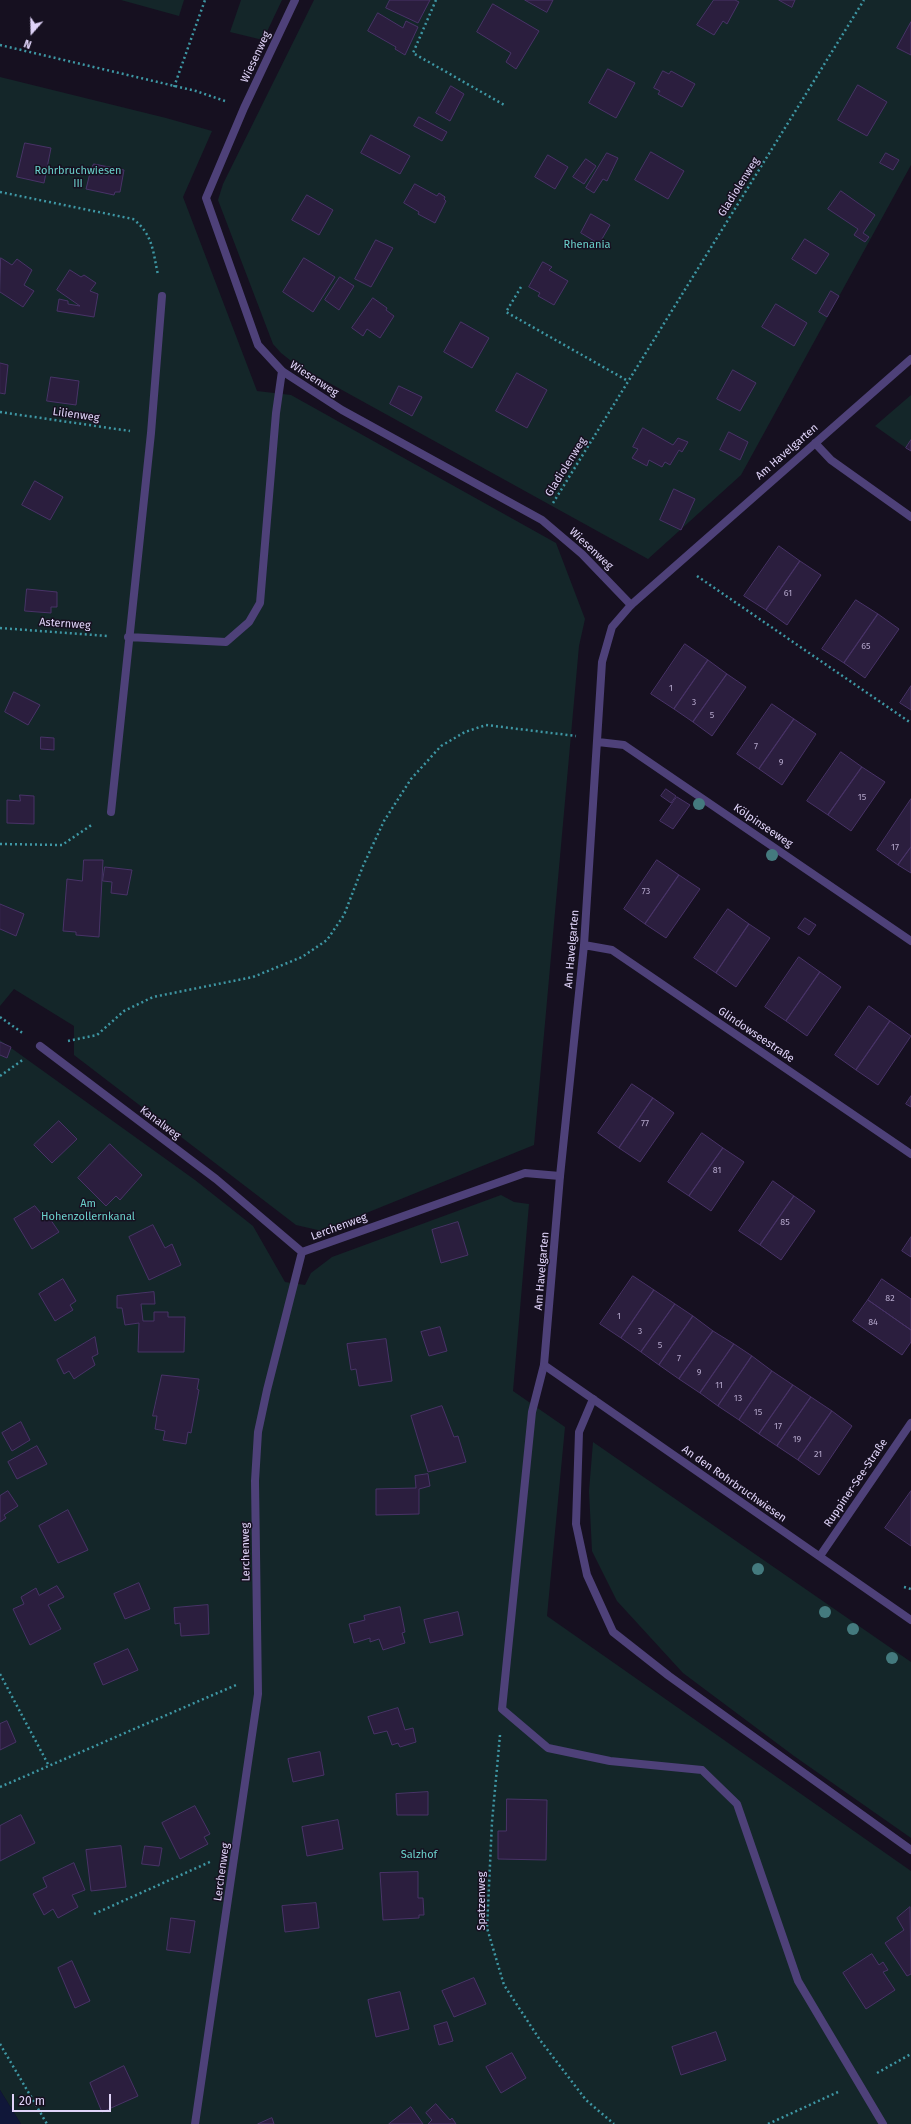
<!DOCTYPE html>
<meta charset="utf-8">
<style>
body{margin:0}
#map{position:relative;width:911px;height:2124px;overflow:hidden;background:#161020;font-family:"Fira Sans",sans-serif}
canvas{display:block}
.north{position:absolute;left:12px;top:12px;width:40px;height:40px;-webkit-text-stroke:3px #161020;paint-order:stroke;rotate:200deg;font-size:11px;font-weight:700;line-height:16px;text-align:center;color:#e0d4f9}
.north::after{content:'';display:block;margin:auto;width:14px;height:18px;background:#e0d4f9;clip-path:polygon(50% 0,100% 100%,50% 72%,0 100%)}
.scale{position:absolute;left:12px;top:2094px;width:99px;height:18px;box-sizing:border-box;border:2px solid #e0d4f9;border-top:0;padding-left:5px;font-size:12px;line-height:14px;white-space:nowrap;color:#e0d4f9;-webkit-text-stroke:3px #161020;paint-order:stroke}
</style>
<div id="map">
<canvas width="911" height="2124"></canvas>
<div class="north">N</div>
<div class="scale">20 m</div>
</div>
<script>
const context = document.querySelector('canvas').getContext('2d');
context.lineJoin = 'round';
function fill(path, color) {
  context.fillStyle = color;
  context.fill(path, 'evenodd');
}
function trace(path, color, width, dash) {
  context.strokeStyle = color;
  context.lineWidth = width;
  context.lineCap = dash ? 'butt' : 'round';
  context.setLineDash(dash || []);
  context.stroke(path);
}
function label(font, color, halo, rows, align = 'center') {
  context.font = font + ' "Fira Sans",sans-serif';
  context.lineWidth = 3;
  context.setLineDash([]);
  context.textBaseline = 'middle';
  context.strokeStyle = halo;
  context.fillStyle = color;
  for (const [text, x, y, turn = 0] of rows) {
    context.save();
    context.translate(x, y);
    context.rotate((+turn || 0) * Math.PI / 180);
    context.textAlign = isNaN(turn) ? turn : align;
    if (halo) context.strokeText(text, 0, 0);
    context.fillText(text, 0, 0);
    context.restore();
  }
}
fill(new Path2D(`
 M121 0H184L179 16Z
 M241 0H282L263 40 230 32Z
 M314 0H911V165L741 475 648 559 295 364 281 353 273 344 218 200 223 184Z
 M0 77 166 118 212 131 183 197 257 391 291 395 556 543 585 619 579 646 534 1145 322 1231 296 1225 74 1055V1026L14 989 0 1006Z
 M911 395V440L906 448 875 426Z
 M0 1040 195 1180 253 1226 285 1282 305 1285 311 1273 332 1257 501 1195 514 1202 529 1204 513 1391 565 1427 547 1616 911 1871V2124H21L0 2090Z
 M593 1442 911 1662V1838L794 1756 683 1673 617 1601 592 1551 589 1491Z`), '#142629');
fill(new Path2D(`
 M0 2090 21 2124H0Z`), '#101739');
const building = new Path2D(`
 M390 0H430L418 23 386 8Z
 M525 0H553L547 12Z
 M714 0H735L739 2 727 24 723 21 714 35 697 25Z
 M779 0H795L792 7Z
 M493 4 539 31 516 69 506 62 511 53 477 32Z
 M378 13 403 28 406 21 418 27 405 55 395 49 396 47 368 31Z
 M911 22V55L897 48Z
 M608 69 635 83 616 118 589 103Z
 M663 71 669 74 671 71 695 84 682 107 658 94 660 91 654 88Z
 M858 85 887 102 867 136 838 120Z
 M451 86 464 94 450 121 436 113Z
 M419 117 447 132 442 141 414 126Z
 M371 135 410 156 400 174 361 153Z
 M25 143 51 148 44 183 17 177Z
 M651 152 684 171 668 199 635 180Z
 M607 153 618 158 607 181 603 179 594 193 586 188Z
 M886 153 899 160 893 170 880 163Z
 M548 155 568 167 555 189 535 177Z
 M586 159 596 166 584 184 573 177Z
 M94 164 124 170 120 192H115L114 195 86 189 91 169Z
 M415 184 437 196 439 193 445 197 444 199 446 201 435 223 418 214 419 212 404 203Z
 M841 191 875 215 863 233 869 237 865 242 854 235 858 229 828 209Z
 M307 195 333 210 319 235 292 220Z
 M591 214 610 225 599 244 581 233Z
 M805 239 829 254 816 274 792 259Z
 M376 240 393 248 371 287 355 279Z
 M1 258 12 265 17 259 32 270 24 285 34 291 23 307 0 292Z
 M304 258 335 277 313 312 283 292Z
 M543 262 552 267 549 270 568 281 554 305 538 296 540 293 529 287Z
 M70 270 81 277 84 275 96 283 90 291 98 294 94 317 57 311 59 299 68 301V304L80 306 57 290Z
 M340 277 354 286 339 310 325 300Z
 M831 291 839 296 827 317 819 312Z
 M373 298 387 308 386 310 394 316 380 338 367 329 363 336 352 328Z
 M776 304 807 323 794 346 762 327Z
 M461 322 489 338 472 368 444 352Z
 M0 363 8 365 5 394 0 393Z
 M733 370 756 383 740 411 717 399Z
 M517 373 547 390 527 428 496 411Z
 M51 377 79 381 76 405 47 401Z
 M399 386 422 397 412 416 390 404Z
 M643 428 673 445 678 438 688 442 682 452 679 450 670 465 665 462 662 467 649 460 647 466 632 458 638 449 633 447Z
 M729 432 748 442 740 460 720 450Z
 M911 440V451L906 448Z
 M35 481 63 497 50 520 22 505Z
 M674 489 695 499 681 530 660 520Z
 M779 546 800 561 766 610 744 596Z
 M800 561 821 575 787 625 766 610Z
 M27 589 57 592V607H51V613L25 611Z
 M856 600 878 614 844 663 822 649Z
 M878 614 899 629 865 678 844 663Z
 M685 644 708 660 674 709 651 694Z
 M708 660 727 674 693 722 674 709Z
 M727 674 746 687 712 736 693 722Z
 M911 686V710L900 703Z
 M14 692 40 705 28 725 5 712Z
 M772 704 794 719 759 769 737 754Z
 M794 719 816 734 782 785 759 769Z
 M41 737 54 738V750L41 749Z
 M841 752 862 767 828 815 807 801Z
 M862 767 885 782 851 831 828 815Z
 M666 789 676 796 671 803 661 796Z
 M20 795 34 796V824L7 823V800L20 801Z
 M677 797 690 805 673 829 660 821Z
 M911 799V847L898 865 877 850Z
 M911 847V873L898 865Z
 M84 860H103L99 937 76 935V932L63 931 67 879 82 881Z
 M657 860 679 875 645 924 624 909Z
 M105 867 132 870 127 895 111 893 112 882 103 881Z
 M679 875 700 889 666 938 645 924Z
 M0 904 24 914 16 936 0 929Z
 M728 909 749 924 716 973 694 958Z
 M805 918 816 925 809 935 798 928Z
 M749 924 770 938 736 987 716 973Z
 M799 957 820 972 786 1021 765 1007Z
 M820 972 841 987 807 1036 786 1021Z
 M869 1006 890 1021 856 1070 835 1055Z
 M890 1021 911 1036 878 1085 856 1070Z
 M0 1042 11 1047 7 1058 0 1055Z
 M632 1084 653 1098 619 1148 598 1133Z
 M911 1096V1107L906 1104Z
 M653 1098 674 1113 640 1162 619 1148Z
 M59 1121 77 1139 52 1163 34 1145Z
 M702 1133 723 1148 689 1196 668 1182Z
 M110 1144 142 1175 120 1200 116 1196 106 1206 78 1178Z
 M723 1148 744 1162 711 1211 689 1196Z
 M773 1181 794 1196 760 1245 739 1231Z
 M794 1196 815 1211 781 1260 760 1245Z
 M35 1206 43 1216 46 1213 59 1232 32 1249 14 1219Z
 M458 1222 468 1255 441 1263 432 1230Z
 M153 1225 165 1248 172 1244 181 1265 149 1280 129 1237Z
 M911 1237V1257L902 1251Z
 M633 1276 654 1290 621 1338 600 1324Z
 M63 1279 76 1301 70 1305 73 1310 55 1321 39 1294Z
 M882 1279 911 1299V1330L868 1300Z
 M654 1290 675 1304 641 1352 621 1338Z
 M154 1292 155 1304H141L143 1321H154V1312H168V1317H185L184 1352H138L139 1323 125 1325 122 1308H117V1296Z
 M868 1300 911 1330V1342L902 1355 853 1321Z
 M675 1304 693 1316 659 1365 641 1352Z
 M693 1316 713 1331 679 1379 659 1365Z
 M440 1327 447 1351 429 1356 421 1332Z
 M713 1331 734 1344 700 1393 679 1379Z
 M95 1337 98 1354 92 1357 95 1365 74 1379 69 1371 64 1374 57 1360Z
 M386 1339 392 1381 359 1386 356 1369 351 1370 347 1344Z
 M734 1344 752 1356 718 1406 700 1393Z
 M752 1356 772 1371 739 1420 718 1406Z
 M772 1371 793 1385 759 1434 739 1420Z
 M162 1375 199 1379 197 1389 199 1390 191 1433 188 1432 186 1444 163 1440 165 1431 155 1429 157 1416H153Z
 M793 1385 811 1397 777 1446 759 1434Z
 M811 1397 832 1411 798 1460 777 1446Z
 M442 1406 454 1437 458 1436 466 1462 428 1472 411 1416Z
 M832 1411 852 1426 819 1475 798 1460Z
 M21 1422 30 1440 12 1451 2 1433Z
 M37 1446 47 1464 17 1479 8 1462Z
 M428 1474 430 1486 419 1489V1514L376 1515V1489L416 1488 415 1476Z
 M8 1491 18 1506 4 1515 6 1518 0 1522V1496Z
 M911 1491V1546L885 1528Z
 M68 1510 88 1550 58 1563 39 1526Z
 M139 1583 150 1609 125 1619 114 1594Z
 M57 1586 64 1597 48 1605 61 1629 30 1645 13 1609 24 1604 21 1597 36 1588 39 1595Z
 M208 1605 209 1634 181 1636 180 1623 175 1624 174 1608Z
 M400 1607 405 1632 402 1633 405 1643 383 1650 379 1639 370 1642V1638L354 1643 349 1624 365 1620 364 1616Z
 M458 1612 463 1635 430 1643 424 1620Z
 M128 1649 138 1670 103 1685 94 1664Z
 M398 1708 405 1730 413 1728 416 1742 400 1747 398 1743 392 1745 387 1731 374 1734 368 1717Z
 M7 1721 16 1742 0 1750V1724Z
 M320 1752 324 1775 293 1782 288 1759Z
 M428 1792V1815H397L396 1794Z
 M507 1799 547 1800 546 1860 498 1859V1831H506Z
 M195 1806 210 1834 204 1837 208 1844 180 1859 162 1823Z
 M21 1815 35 1843 0 1861V1826Z
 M338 1820 343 1849 307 1856 302 1827Z
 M121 1846 126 1887 91 1891 86 1850Z
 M145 1846 162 1848 159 1866 142 1864Z
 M74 1863 85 1890 72 1895 78 1907 58 1918 53 1909 44 1915 33 1894 47 1887 43 1878Z
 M418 1872V1898H423L424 1915H419V1918L383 1920 380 1873Z
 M316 1903 319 1928 285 1932 282 1906Z
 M910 1907 911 1974 907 1976 885 1943 904 1930 897 1918Z
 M171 1918 195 1921 190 1953 167 1950Z
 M872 1954 879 1965 883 1962 888 1970 883 1972 895 1990 866 2009 843 1973Z
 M72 1961 90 2001 75 2008 58 1968Z
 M474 1978 486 2004 454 2017 442 1991Z
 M400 1992 409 2029 376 2037 368 2000Z
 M447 2022 453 2041 439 2045 434 2026Z
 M716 2032 726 2060 681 2075 672 2047Z
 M512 2053 526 2078 501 2093 486 2067Z
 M124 2066 138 2096 102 2112 90 2083Z
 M436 2104 450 2120 452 2118 456 2124H428L432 2120 426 2113Z
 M411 2107 423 2124H389Z
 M272 2118 274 2124H258Z`);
fill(building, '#2b1e3e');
trace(building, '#483367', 1);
trace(new Path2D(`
 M436 0 413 53 506 106
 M0 45 196 91 225 101
 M174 87 205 0
 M0 192 133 219C153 234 153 252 158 275
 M521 287 506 312 628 381
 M0 412 130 431
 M553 503 864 0
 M697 576 911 723
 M0 628 107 636
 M0 844 62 845 93 824
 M0 1017 24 1034
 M68 1041 97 1035 124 1011 153 997 253 977 302 957 327 940 344 915 363 866 384 821 411 779 441 746 465 732 486 725 576 736
 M0 1076 24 1059
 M904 1587 911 1589
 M0 1674 49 1766
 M500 1735 492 1822 487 1928 504 1985 540 2040 586 2100 614 2124
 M0 1787 236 1685
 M94 1914 212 1861
 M0 2044 47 2124
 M877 2073 911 2054
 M768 2124 838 2092`), '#3e97a4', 2.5, [2, 3]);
trace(new Path2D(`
 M295 0 244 108 206 198 258 345 282 371 342 410 542 520 582 554 631 605
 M128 637 226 642 249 622 260 603 276 413 282 371
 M111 812 151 433 162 296
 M40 1046 216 1179 302 1252
 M544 1365 532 1412 502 1709 548 1748 610 1761 702 1770 737 1804 798 1981 883 2124
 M593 1399 579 1432 576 1524 587 1575 613 1632 669 1676 911 1850
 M195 2124 258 1694 255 1481 258 1432 267 1390 302 1252 525 1173 560 1176`), '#4e4179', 8);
trace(new Path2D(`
 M911 359 631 605 612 627 602 662 584 945 560 1176 544 1365 911 1620
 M815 443 831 460 911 517
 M598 742 624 745 911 941
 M584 945 612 950 911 1154
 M820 1556 911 1423`), '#4e4179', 8);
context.fillStyle = '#447a7e';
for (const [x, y] of [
 [699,804],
 [772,855],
 [758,1569],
 [825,1612],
 [853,1629],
 [892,1658]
]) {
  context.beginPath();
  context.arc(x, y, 6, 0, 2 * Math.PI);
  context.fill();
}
label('9px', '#b3a6ca', null, [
 ["61",788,593],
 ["65",866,646],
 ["1",671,688],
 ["3",694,702],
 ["5",712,715],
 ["7",756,746],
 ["9",781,762],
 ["15",862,797],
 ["17",895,847],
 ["73",646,891],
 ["77",645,1123],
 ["81",717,1170],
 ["85",785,1222],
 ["82",890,1298],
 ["1",619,1316],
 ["84",873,1322],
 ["3",640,1331],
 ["5",660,1345],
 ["7",679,1358],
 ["9",699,1372],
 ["11",719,1385],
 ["13",738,1398],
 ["15",758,1412],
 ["17",778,1426],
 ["19",797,1439],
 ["21",818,1454]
]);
label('11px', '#e0d4f9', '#161020', [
 ["Wiesenweg",256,57,-65],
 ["Gladiolenweg",739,187,-58],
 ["Wiesenweg",314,379,33],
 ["Lilienweg",76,415,8],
 ["Am Havelgarten",787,452,-41],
 ["Gladiolenweg",566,467,-58],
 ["Wiesenweg",591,549,43],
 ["Asternweg",65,624,4],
 ["Kölpinseeweg",763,826,34],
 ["Am Havelgarten",572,949,-85],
 ["Glindowseestraße",756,1035,34],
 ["Kanalweg",160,1123,37],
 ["Lerchenweg",339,1227,-20],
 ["Am Havelgarten",542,1271,-85],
 ["Ruppiner-See-Straße",856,1483,-56],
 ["An den Rohrbruchwiesen",734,1484,35],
 ["Lerchenweg",246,1552,-91],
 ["Lerchenweg",222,1872,-82],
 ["Spatzenweg",482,1901,-90]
]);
label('11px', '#6ad0ca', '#161020', [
 ["Rohrbruchwiesen",78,171],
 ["III",78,184],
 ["Rhenania",587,245],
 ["Am",88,1204],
 ["Hohenzollernkanal",88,1217],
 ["Salzhof",419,1855]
]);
</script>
